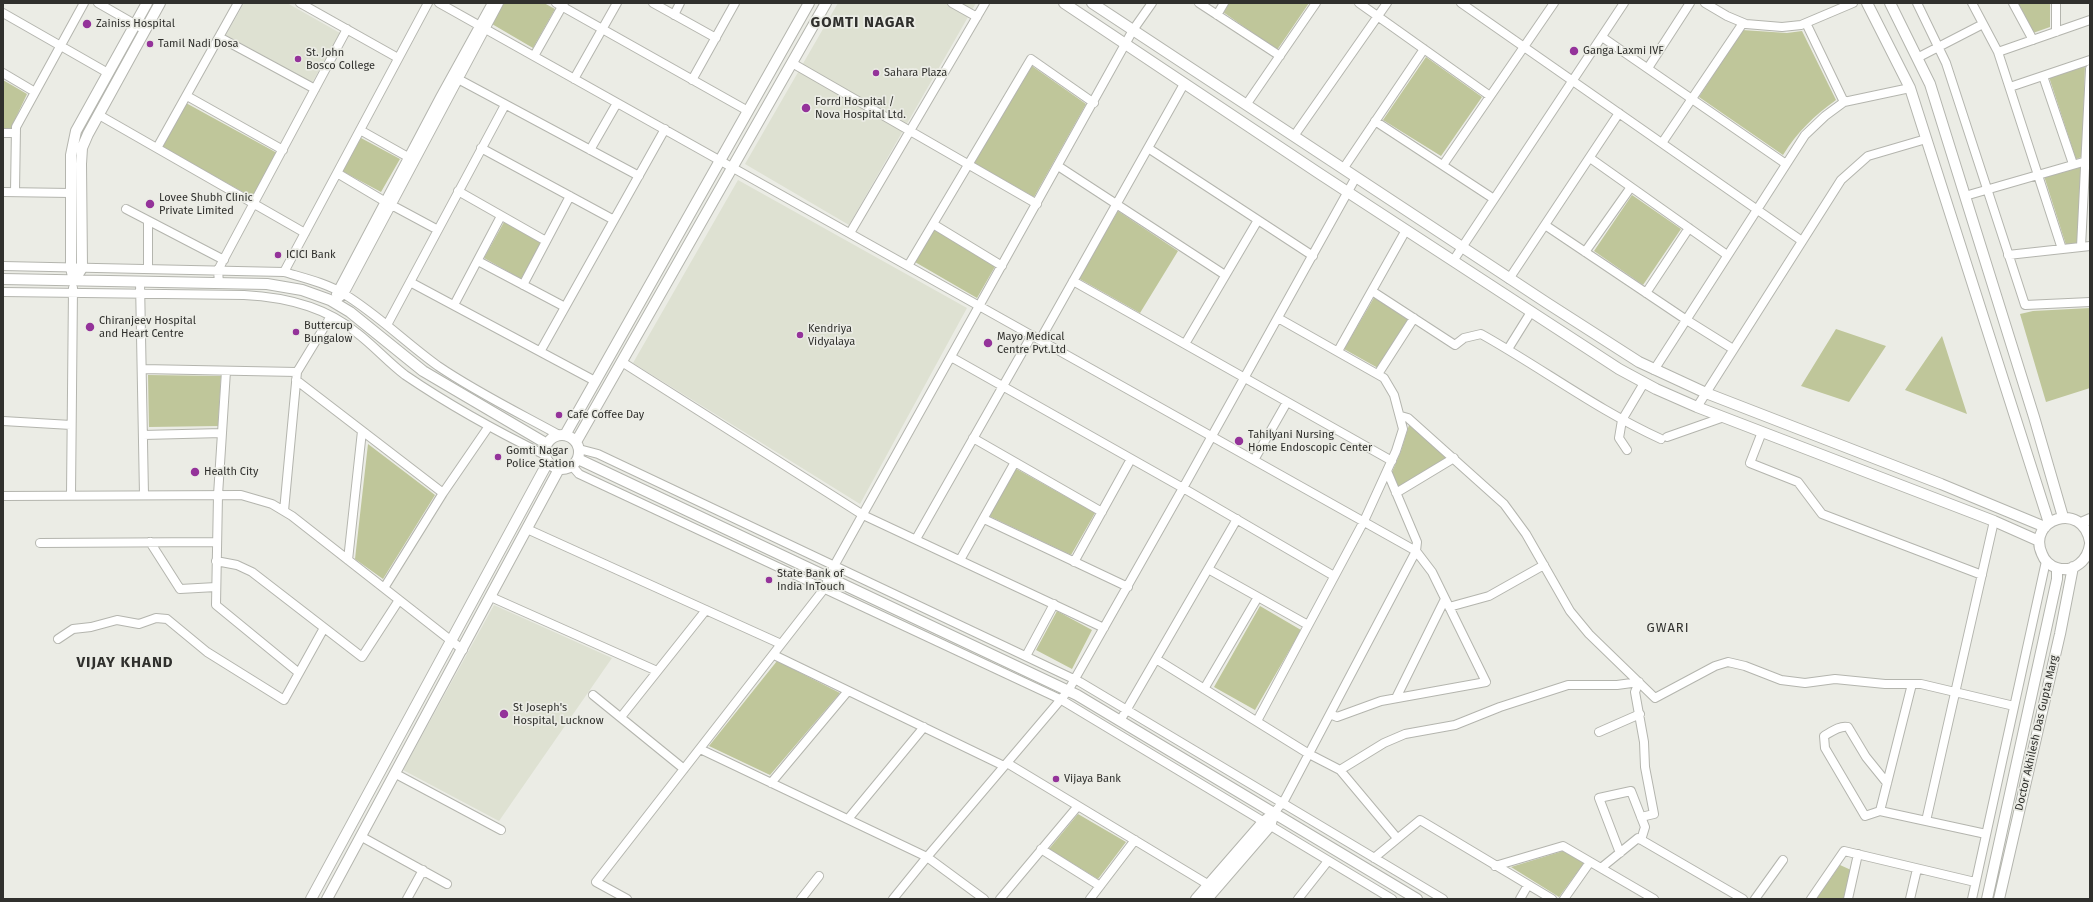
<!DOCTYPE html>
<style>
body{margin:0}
#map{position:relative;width:2093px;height:902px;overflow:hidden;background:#ebece5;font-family:"Fira Sans",sans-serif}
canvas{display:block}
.frame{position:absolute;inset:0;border:4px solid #30302d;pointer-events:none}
</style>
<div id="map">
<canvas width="2093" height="902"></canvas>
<div class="frame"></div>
</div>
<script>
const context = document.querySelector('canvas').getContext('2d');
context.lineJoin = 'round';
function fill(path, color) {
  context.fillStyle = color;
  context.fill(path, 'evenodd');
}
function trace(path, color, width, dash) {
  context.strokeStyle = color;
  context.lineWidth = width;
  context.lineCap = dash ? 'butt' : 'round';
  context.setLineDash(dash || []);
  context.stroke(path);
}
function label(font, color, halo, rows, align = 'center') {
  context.font = font + ' "Fira Sans",sans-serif';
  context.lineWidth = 3.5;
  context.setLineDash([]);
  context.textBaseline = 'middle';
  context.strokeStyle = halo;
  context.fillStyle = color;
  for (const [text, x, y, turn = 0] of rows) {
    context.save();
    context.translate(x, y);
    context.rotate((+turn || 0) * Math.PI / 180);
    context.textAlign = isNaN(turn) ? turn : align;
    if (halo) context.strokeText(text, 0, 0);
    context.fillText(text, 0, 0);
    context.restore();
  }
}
fill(new Path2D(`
 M244 3H287L340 33 312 83 226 35Z
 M838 3H976L849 225 745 164Z
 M738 180 967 308 860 504 633 363Z
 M494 605 612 658 499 821 403 770Z`), '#dee1d2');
fill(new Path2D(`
 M504 3H544L555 9 533 48 492 24Z
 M1229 3H1309L1277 50 1223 12Z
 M2017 3H2050V27L2033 33Z
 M1742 30 1787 33 1802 31 1836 100C1814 116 1797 132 1783 155L1699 97Z
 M1426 57 1482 97 1441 156 1383 120Z
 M2085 65 2082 157 2076 159 2049 77Z
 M1032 66 1086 104 1034 197 974 163Z
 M3 80 27 94 11 128H3Z
 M186 103 277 153 252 197 162 147Z
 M361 138 400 159 381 192 342 171Z
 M2082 166 2077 246 2067 248 2044 176Z
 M1632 195 1681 229 1643 285 1594 251Z
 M1118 211 1178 251 1140 313 1078 278Z
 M504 222 541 243 521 279 484 258Z
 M935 227 997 263 977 298 915 262Z
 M1375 296 1409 320 1378 368 1344 349Z
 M2090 308V388L2046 402 2020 314 2033 311Z
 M1836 329 1886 346 1849 402 1801 386Z
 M1942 336 1967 414 1905 390Z
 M148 375 221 376 218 426 149 427Z
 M1409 425 1447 458 1398 488 1392 472 1401 451Z
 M368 444 435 495 383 579 355 559Z
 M1015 468 1095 513 1071 555 989 516Z
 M1260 606 1301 630 1255 710 1214 687Z
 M1057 611 1092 630 1072 669 1036 650Z
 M777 661 840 693 770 775 709 746Z
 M1078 814 1126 842 1098 879 1049 849Z
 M1563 851 1584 863 1559 897 1511 867Z
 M1840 865 1851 870 1844 899H1816Z`), '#bfc69a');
const minor = new Path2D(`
 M98 3 145 30
 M300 3 398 58
 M439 3 1416 551 1432 572 1486 682 1381 701 1337 717 1330 714
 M556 3 748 111
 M653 3 716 38
 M952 3 977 17
 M1199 3 1280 56
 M1359 3 1490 96
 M1461 3 1802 241
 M1705 3 1727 16 1746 24 1782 27 1801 25 1853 3
 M1917 3 1946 63 2025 305 2090 302
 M1972 3 1998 52 2062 249
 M2013 3 2033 40
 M3 13 108 73
 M674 15 680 3
 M1217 15 1224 3
 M1806 23 1844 102
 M2056 32V3
 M219 37 315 89
 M1602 37 1786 164
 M1998 52 2090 20
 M534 56 564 3
 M1917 58 1983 24
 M792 63 1037 204
 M1648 68 1690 3
 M3 73 35 92
 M2043 76 2073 164
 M458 79 639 176
 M574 79 617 3
 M692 80 735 3
 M2010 87 2090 60
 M187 96 283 150
 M1246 105 1316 3
 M99 115 305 233
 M1375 121 1494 199
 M360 130 408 157
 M3 133H16
 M1294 136 1387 3
 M1662 143 1743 23
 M157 148 238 3
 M481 148 614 220
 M1148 148 1313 256
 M590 150 617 103
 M1590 158 1727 255
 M1443 165 1554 3
 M1058 166 1225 275
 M1343 169 1424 49
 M337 173 384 201 438 230
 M458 191 546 241
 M3 192 71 193
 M15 192 16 127 84 3
 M1965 196 2090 160
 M126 209 224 260
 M933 224 1002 266
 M1545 225 1685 319 1733 349
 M850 233 985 3
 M2081 247 2090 69
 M1585 252 1631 187
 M2008 255 2090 246
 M478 261 565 307
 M1453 261 1624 3
 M3 266 284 272C304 278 326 283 344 294 377 314 406 343 438 366 476 392 519 413 559 435
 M908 266 1031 59 1094 103
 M148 269V221
 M284 272 428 3
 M1509 279 1619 113
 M1073 281 1392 461
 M140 282 144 495
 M410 282 595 381
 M219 283 218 270 347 29
 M523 285 570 196
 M1372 291 1455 345 1464 338 1481 334C1542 368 1597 410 1661 439
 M3 292 244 295C285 297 325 306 357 333 374 346 388 362 405 375 449 405 498 432 545 455
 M1646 293 1689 228
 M336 294 440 97 492 3
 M334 302 344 294 499 3
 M454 305 501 216
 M387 325 505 105
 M1040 340 1184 84
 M1185 344 1258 220
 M1508 349 1531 312
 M541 350 665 129
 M1338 351 1406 230
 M951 357 1183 488 1334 576
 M622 362 863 515 1104 628
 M142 369 297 372
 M1654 370 1805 135 1825 116 1844 102 1910 88
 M226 371 218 495 216 605 299 673
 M1378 374 1414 318
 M296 380 443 493
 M1697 407 1841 180 1868 156 1926 139
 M1401 416 1408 418 1504 504 1526 534 1570 611 1589 634 1655 698 1715 666 1728 662 1745 666 1781 680 1805 683 1835 679 1885 684H1921L2014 706
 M3 421 71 425
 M1762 432 1750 463 1798 482 1822 514 1982 575
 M143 435 222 433
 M1667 437 1724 417
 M973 438 1102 512
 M579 449 598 454 1080 682 1443 899
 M1627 450 1619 438 1622 420 1644 383
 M1254 460 1287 402
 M572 466 579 474 1060 699 1392 899
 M1396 493 1454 458
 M71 495 73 288
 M3 496 241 495 272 504 292 516 463 650
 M284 511 297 372 331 316
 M984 519 1128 587
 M527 529 781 644
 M916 539 1032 335
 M150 542 180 589 216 587
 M40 543 216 542
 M348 560 362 431
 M960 560 1015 462
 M216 561 237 565 252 572 362 657 399 600
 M1074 562 1131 459
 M1208 569 1308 625
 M384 588 443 493 489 426
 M491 597 657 671
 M1449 607 1489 596 1544 565
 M58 639 73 629 91 627 117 620 139 624 156 618 167 619 207 652 284 700 324 628
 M774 655 1004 766
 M1026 656 1054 604
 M1156 659 1309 754 1340 770 1397 838
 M1639 682 1635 692 1644 742 1645 767 1654 814 1641 817
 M1204 689 1258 597
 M593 695 684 769
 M1396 698 1445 599
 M621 717 706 610
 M1120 721 1237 519
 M1257 721 1364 521 1396 451 1403 429 1394 395 1384 378 1278 318
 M1599 732 1640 714
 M700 749 927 857 984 899
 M1007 763 1209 885
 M1340 770 1384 743 1405 734 1455 725 1500 707 1568 685H1617L1639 682
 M396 774 501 830
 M771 783 848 691
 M1887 783 1866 757 1848 727C1840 725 1831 732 1824 736L1825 748 1865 816 1880 811 1986 834
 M1880 811 1912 684
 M1274 813 1285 799 1416 551 1417 542 1387 471
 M848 819 924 727
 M1926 821 1994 521
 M362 837 447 884
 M1041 849 1100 886
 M1620 853 1599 798 1631 791 1645 827 1641 840
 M1374 858 1420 820 1552 899
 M1495 866 1563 846 1654 899
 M1601 868 1638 838 1743 899
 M407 899 423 870
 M627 899 596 882 824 589 834 566 1133 30 1152 3
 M801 899 819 876
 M893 899 927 857 1068 691 1183 488 1356 177
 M1000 899 1078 806
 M1090 899 1135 840
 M1298 899 1328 861
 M1520 899 1528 885
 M1564 899 1590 862
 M1755 899 1783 860
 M1811 899 1844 851 1975 882
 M1848 899 1858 854
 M1910 899 1917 869
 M1972 899 2046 561`);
const tertiary = new Path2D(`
 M1064 3 1320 174 1619 369 1656 389 1697 407 1994 521 2039 541
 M1092 3 1547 303 1639 362 1706 393 1941 484 2045 527
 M1867 3 1910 88 2049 523
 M1890 3 1930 84 2034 417 2063 517
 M3 279 267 284 302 290 330 300 350 312 423 371 547 444
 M74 281 82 268 81 164 82 148 88 134 160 3
 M74 281 71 268V155L76 131 147 3
 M545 452a17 17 0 1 1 34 0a17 17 0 1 1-34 0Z
 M565 435 809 3
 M576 442 826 3
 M578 459 1077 695 1417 899
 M2081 523 2090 519
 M2090 542C2083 500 2026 519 2042 554 2044 560 2050 566 2057 568 2074 573 2088 560 2090 544
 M311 899 548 462
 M327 899 559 469
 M1196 899 1263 822 1274 813
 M1207 899 1270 826 1274 813
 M1987 899 2057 579V568
 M1999 899 2060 634 2073 567`);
trace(minor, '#b4b5ae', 10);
trace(tertiary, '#b4b5ae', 12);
trace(minor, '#fff', 8);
trace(tertiary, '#fff', 10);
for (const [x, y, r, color] of [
 [87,24,5,"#94339a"],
 [150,44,4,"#94339a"],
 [1574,51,5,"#94339a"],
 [298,59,4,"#94339a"],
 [876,73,4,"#94339a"],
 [806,108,5,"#94339a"],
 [150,204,5,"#94339a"],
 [278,255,4,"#94339a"],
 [90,327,5,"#94339a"],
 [296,332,4,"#94339a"],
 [800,335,4,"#94339a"],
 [988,343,5,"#94339a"],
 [559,415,4,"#94339a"],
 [1239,441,5,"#94339a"],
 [498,457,4,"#94339a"],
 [195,472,5,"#94339a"],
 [769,580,4,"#94339a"],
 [504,714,5,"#94339a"],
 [1056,779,4,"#94339a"]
]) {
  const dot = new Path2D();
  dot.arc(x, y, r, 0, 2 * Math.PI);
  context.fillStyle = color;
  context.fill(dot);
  trace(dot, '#ebece5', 1.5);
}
label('11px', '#30302d', '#ebece5', [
 ["Zainiss Hospital",96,24],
 ["Tamil Nadi Dosa",158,44],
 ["Ganga Laxmi IVF",1583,51],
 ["St. John",306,53],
 ["Bosco College",306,66],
 ["Sahara Plaza",884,73],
 ["Forrd Hospital /",815,102],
 ["Nova Hospital Ltd.",815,115],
 ["Lovee Shubh Clinic",159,198],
 ["Private Limited",159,211],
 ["ICICI Bank",286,255],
 ["Chiranjeev Hospital",99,321],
 ["and Heart Centre",99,334],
 ["Buttercup",304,326],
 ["Bungalow",304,339],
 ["Kendriya",808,329],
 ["Vidyalaya",808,342],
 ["Mayo Medical",997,337],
 ["Centre Pvt.Ltd",997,350],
 ["Cafe Coffee Day",567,415],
 ["Tahilyani Nursing",1248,435],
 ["Home Endoscopic Center",1248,448],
 ["Gomti Nagar",506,451],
 ["Police Station",506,464],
 ["Health City",204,472],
 ["State Bank of",777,574],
 ["India InTouch",777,587],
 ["St Joseph's",513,708],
 ["Hospital, Lucknow",513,721],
 ["Vijaya Bank",1064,779]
], 'left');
label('11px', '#30302d', '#ebece5', [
 ["Doctor Akhilesh Das Gupta Marg",2037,733,-77]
]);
context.letterSpacing = '1px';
label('13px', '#30302d', '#ebece5', [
 ["GWARI",1668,628]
]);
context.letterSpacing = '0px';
context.letterSpacing = '1px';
label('bold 15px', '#30302d', '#ebece5', [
 ["GOMTI NAGAR",863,23],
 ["VIJAY KHAND",125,663]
]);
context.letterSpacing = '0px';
</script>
